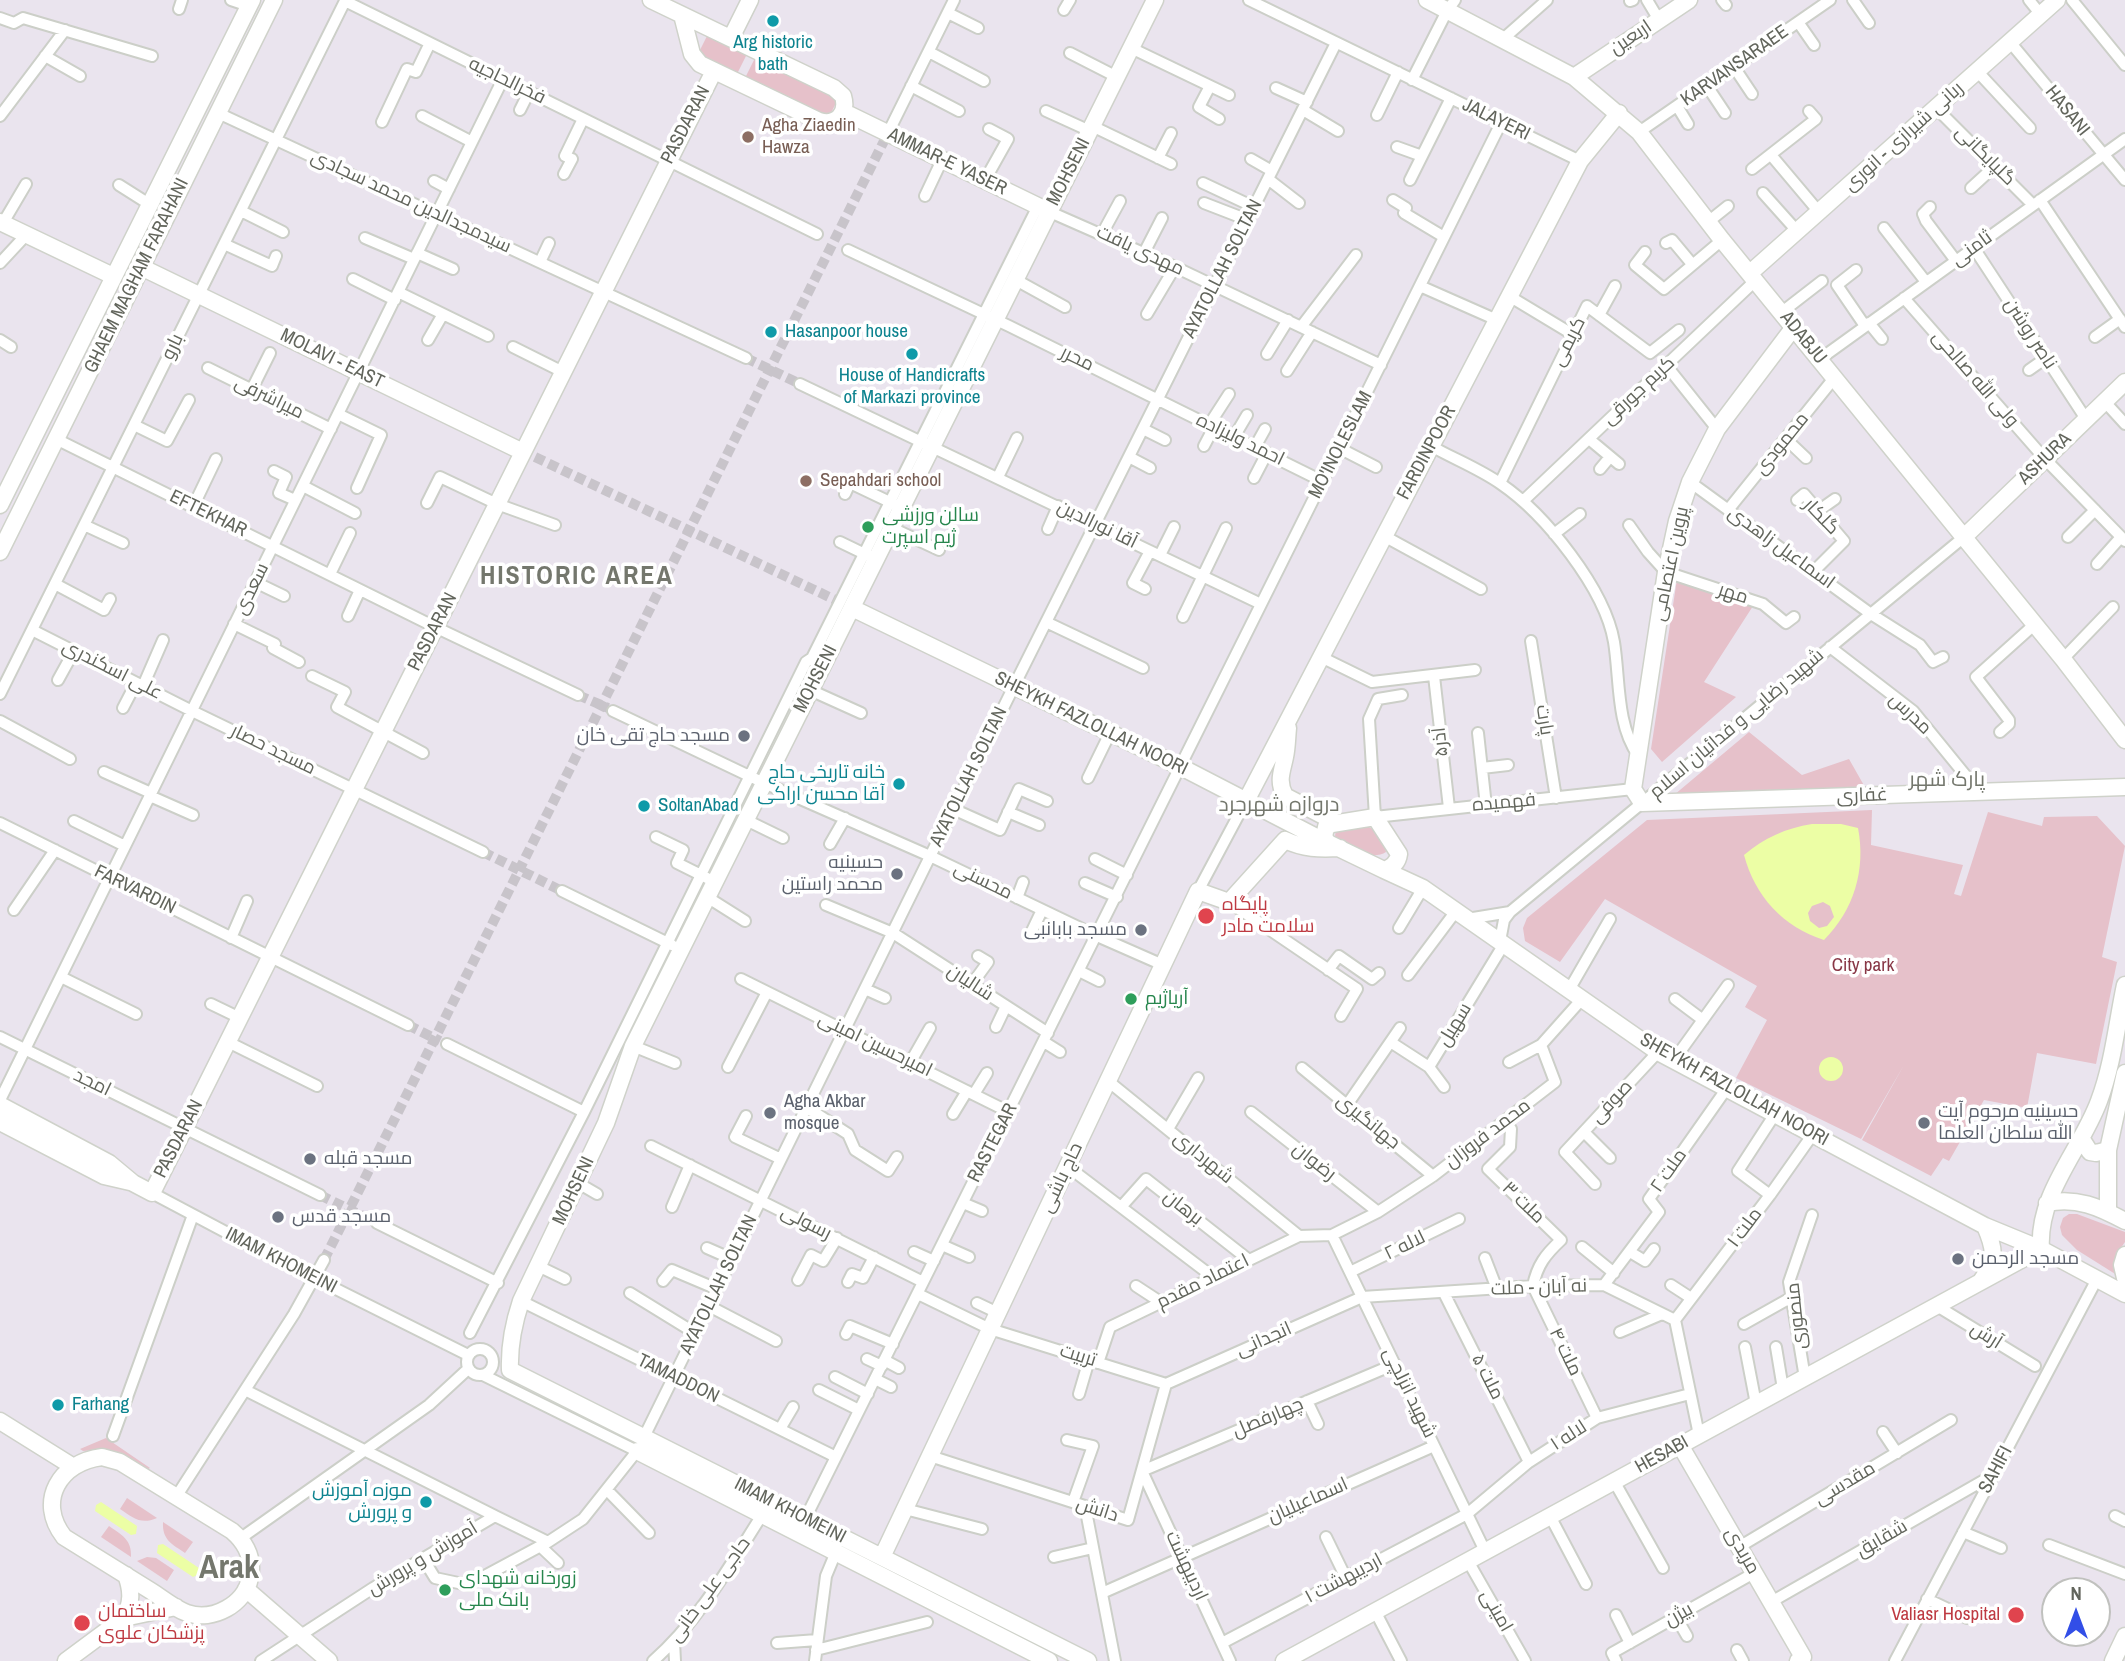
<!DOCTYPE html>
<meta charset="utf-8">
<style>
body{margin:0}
#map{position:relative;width:2125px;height:1661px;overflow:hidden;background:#eae4ee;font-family:"Archivo Narrow",sans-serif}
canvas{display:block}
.north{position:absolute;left:2041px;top:1577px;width:70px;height:70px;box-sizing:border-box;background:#fff;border:2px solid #c0c1be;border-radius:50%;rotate:0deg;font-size:19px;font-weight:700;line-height:28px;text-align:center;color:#62655c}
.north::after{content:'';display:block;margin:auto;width:24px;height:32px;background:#324ee7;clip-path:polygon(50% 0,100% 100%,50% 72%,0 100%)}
</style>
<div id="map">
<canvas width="2125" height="1661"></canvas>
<div class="north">N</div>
</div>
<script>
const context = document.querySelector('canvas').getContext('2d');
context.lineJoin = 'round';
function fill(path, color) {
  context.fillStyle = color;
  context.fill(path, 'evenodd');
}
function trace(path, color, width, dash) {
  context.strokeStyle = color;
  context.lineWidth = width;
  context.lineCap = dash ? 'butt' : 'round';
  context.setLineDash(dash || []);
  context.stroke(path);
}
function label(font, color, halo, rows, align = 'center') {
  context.font = font + ' "Archivo Narrow",Cairo,sans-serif';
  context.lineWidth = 7;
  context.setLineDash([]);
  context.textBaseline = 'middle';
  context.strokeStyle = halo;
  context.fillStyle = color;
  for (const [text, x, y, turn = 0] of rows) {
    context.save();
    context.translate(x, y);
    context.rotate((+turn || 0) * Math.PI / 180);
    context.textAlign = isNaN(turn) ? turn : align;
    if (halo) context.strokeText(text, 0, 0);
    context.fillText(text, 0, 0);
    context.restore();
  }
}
fill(new Path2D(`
 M709 32 748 52 736 76 697 56Z
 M756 56 839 97 827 121 744 80Z
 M1677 579 1753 606 1704 682 1736 697 1662 762 1651 749Z
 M1749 732 1802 775 1849 759 1866 789 1674 795Z
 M1872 810 1871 845 1963 865 1954 894 1961 896 1988 812 2042 826 2044 817 2097 816 2125 846 2102 957 2117 962 2096 1064 2037 1053 2027 1108 1984 1100 1949 1161 1943 1158 1931 1176 1862 1140 1904 1065 1861 1139 1736 1078 1767 1020 1745 1007 1757 986 1605 899 1560 962 1525 941 1523 928 1527 918 1647 820Z
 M1365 825C1375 829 1386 841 1386 852 1372 861 1344 849 1335 836L1336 830Z
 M2069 1214H2077L2125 1232V1242L2118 1252 2120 1277 2077 1250 2062 1235 2060 1227 2063 1218Z
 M106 1438 150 1468 145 1471 99 1450 83 1451 80 1449Z
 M127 1498 157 1518C141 1525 133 1518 120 1509Z
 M163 1522 193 1542 185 1553C172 1544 162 1540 163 1522Z
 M109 1526C122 1535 132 1540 131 1557L101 1537Z
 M147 1557 156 1558 174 1570 167 1581 137 1561Z`), '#e6c1ca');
fill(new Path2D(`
 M1812 824H1841L1858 828C1866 870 1854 910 1824 940 1783 927 1755 896 1744 855 1764 838 1786 828 1812 824ZM1823 902 1830 906 1834 917 1827 926 1819 928 1810 921 1808 913 1812 906Z
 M1819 1069a12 12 0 1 1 24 0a12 12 0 1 1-24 0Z
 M101 1502 137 1526 136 1534 131 1535 95 1511 96 1505Z
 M163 1544 199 1568V1574L193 1577 157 1553 158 1545Z`), '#ecfea5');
trace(new Path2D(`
 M746 358 800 384
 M535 457 846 605
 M578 695 608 708
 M483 852 562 891
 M408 1025 440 1041
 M320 1195 377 1223
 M324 1260 888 133`), '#c8c4ca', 10, [10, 5]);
const street = new Path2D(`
 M231 0 249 6
 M1249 0 1580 161
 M1647 0 1659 20
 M1722 0 1726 5
 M1853 0 1869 23
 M2029 0 2041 15
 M2072 0 2125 65
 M1630 1 1633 0
 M179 9 182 0
 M1064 10 1070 0
 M948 13 978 28
 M0 18 14 23 23 18 152 56
 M1798 22 1814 45
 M1503 39 1547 0
 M2010 42 2125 180
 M1131 48 1229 95
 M929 52 984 81
 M1070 53 1117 77
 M45 56 80 76
 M1734 67 1752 94
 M1977 71 2030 128
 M1412 80 1447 11 1455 0
 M911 86 959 111
 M1210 86 1199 107 1219 119
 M1707 86 1725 113
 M1276 88 1307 102
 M1677 106 1688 124
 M1936 108 2033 205
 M520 110 529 92
 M1303 110 1338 131
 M1046 111 1090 131
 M218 113 746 358
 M1377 115 1398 72
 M0 116 65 30
 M422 116 472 142
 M382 122 407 69 416 72 430 43
 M1092 126 1171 164
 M1639 132 1830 0
 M888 133 954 0
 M1397 147 1422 156
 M1771 155 1819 212
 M1158 158 1171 133
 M1251 159 1272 171
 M1752 169 1816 119 1809 111
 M564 174 572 159 565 156 583 119
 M1268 179 1299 203
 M985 180 1008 139 989 129
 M1410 180 1451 98
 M434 181 449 189
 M1203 183 1254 207
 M119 185 149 204
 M1971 188 1995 166
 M1763 193 1797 231
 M925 196 942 160
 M1393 200 1406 208 1404 213 1444 237
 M2040 200 2125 327
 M1204 203 1248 220
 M1930 207 1923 214 1926 221 1956 261
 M241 211 283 232
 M1050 212 1175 267 1381 365
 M1708 222 1728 206
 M3 223 26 184
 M1884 228 1926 282
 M1102 234 1120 201
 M365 238 414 259
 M1666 243 1672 240 1692 264
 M224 244 272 266 276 256
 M1974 248 2086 419
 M848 250 1009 326 1322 481
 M1645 252 1635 265 1664 289 1722 240
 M417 253 453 269
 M1144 253 1162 218
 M540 262 549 243
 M0 263 27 234
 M1856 270 1837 285 1865 326
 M353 279 395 300
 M1016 280 1065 307
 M1420 286 1497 320
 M398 292 488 336
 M1509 296 1572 334
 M1904 298 2045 459 2125 541
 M1782 312 1822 281
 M1147 314 1175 267
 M1599 315 1615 286
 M1869 323 1882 339
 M1301 327 1356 255
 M2095 337 2120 319
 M0 340 11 347
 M428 340 443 314
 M513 347 563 372
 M1267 354 1288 320
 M1820 359 2125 139
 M1666 365 1717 429
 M208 368 331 429
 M2029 370 2046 358
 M1287 371 1312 332
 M800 384 1261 604
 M252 389 270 353
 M2105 402 2125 424
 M338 414 381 435 357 488
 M134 425 167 441 189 400
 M1209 425 1229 394
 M1143 429 1165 440
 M1234 437 1247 415
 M56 439 435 627 578 695
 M1589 439 1619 464
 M1786 439 1806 458
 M1204 446 1214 427
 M1431 446C1454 459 1480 469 1501 484 1545 514 1605 589 1614 642 1620 679 1616 724 1638 755
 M1255 447 1265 429
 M1339 448 1376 467
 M1129 457 1150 468
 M1600 469 1610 457
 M274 471 286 477 279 493 295 500
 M998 477 1017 438
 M1254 478 1267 453
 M1690 482 1871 614 1920 645 1933 662 1943 657
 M1500 483 1587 306 1650 353 1679 330
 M303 486 355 513
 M845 494 850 483 894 504
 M1797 500 1804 494 1844 541 1813 572
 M1523 501 1756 280
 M427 503 440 477 497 504 555 525
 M193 507 216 459
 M1728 510 1835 377
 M1818 511 1835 499
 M84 525 123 543
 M1629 525 1648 552 1666 572 1763 604 1786 623 1794 617
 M892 528 939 550
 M1048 529 1058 506
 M1554 534 1580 514
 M1384 536 1481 589
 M2068 537 2095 510
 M840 542 869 556
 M1160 555 1174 527
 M2097 564 2121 537
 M330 574 350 533
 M255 582 284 596
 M55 584 104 610 110 599
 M1145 589 1133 583 1150 551
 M348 616 360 590
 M1183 617 1226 528
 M1046 622 1143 668
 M234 624 275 644 273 648 299 662
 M32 630 192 711 483 852
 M1531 641 1556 798
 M1830 647 1913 711 1979 792
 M1321 657 1372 682 1475 670
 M2063 659 2113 607
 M312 676 345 692 337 707 423 753
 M1434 676 1449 808
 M58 680 74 651
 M143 686 163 640
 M810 690 861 713
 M0 694 345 1 817 234
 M1402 695 1378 699 1369 719 1375 817 1633 789
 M123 708 136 683
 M613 711 764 783 930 856 1097 936 1163 965
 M0 721 70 759
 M2000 732 2009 724V720L1976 677 2035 624
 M1478 733 1486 806
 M1482 768 1508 765
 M104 772 151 793
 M1088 778 1110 733
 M150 796 193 815
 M953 809 1000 830 1019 789 1047 801
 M1008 812 1039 825
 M746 820 783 838
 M74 821 125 846
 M0 823 408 1025
 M656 837 683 850 677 863 707 878
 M830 844 845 818
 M1095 859 1127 875
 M1085 883 1117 897
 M562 891 672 945
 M1198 891 1246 801
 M707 897 745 921
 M1017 898 1023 882
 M1229 902 1357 989 1341 1016
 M826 905 893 933 1048 1033
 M14 910 55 850
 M1467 919 1510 912
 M1399 928 1423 888
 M1032 931 1042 910
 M231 938 247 901
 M1500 941 1504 920 1510 912 1964 537
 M1328 970 1339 956 1372 979 1379 973
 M1079 971 1099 981
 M1408 975 1456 911
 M61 977 136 1014
 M741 979 1009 1112
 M972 984 988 962 978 956
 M865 989 885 998
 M1569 990 1610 919
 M1675 999 1703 1020
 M211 1004 240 1018
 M996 1027 1006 1006
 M0 1037 320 1195
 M228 1042 317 1086
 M1044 1042 1060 1052
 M1392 1043 1429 1067 1504 944
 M447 1044 584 1112
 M633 1046 675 1063
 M1674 1060 1728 985
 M1509 1062 1541 1045
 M910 1063 930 1028
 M728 1067 767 992
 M1429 1067 1444 1087
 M1302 1068 1433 1176
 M1108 1081 1299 1236
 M974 1094 987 1073
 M0 1100 503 79
 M1347 1105 1400 1028
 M806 1107 848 1134 855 1150 888 1171 897 1157
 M1251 1112 1378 1212
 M953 1114 967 1091
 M746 1116 735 1137 781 1159
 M1505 1121 1511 1129 1510 1147 1488 1169 1561 1240C1546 1254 1537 1265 1533 1286L1597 1418
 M1168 1129 1198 1078
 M1584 1132 1610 1158
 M651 1146 923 1282
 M1067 1166 1213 1277
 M578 1183 597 1194
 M1595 1184 1565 1152 1658 1052
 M152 1193 284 1263 468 1355
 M1770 1195 1738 1171 1775 1114
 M963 1203 982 1211
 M672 1207 690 1165
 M1121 1207 1146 1179 1249 1260
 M377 1223 498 1283
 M1332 1235 1485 1551
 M942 1245 969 1257
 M1582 1247 1614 1273
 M707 1248 732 1259
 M914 1252 934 1261
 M1630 1252 1645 1261 1654 1249
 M1485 1258 1497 1289
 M538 1266 565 1279
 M1350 1272 1459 1219
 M798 1280 811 1255 823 1261 837 1238
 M663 1281 672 1270 717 1289
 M848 1282 852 1274 863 1278 874 1257
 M1604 1285 1659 1212 1649 1199 1727 1088
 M1671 1285 1691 1298
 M1136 1286 1162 1303
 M630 1293 695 1333
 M1444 1293 1529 1462
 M918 1294 990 1329 1166 1384
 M521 1301 836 1457
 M977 1303 998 1313
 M709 1306 776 1341
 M1937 1306 2035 1366
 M1675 1320 1770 1195 1813 1134
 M1744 1324 1792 1297
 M1620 1332 1662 1314
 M470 1333 584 1112 806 662 812 658 1038 206
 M846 1334 850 1326 893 1344
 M1745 1347 1756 1404
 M1776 1347 1783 1389
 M467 1362a13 13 0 1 1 26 0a13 13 0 1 1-26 0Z
 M867 1359 882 1366
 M884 1360 899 1368
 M1098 1363 1110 1327 1299 1236 1332 1235 1378 1212 1433 1176 1555 1082 1541 1045 1582 999
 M835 1377 868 1394
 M1805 1378 1789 1282 1812 1215
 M875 1379 891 1387
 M1166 1384 1362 1297 1533 1286 1604 1285 1675 1320 1699 1435
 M245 1390 495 1516
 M819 1390 859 1410
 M1079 1394 1089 1360
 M1307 1401 1318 1424
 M780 1429 793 1407
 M1883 1432 1897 1453
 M113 1436 193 1215
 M644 1437 1014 686 1336 43
 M1067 1440 1093 1446 1073 1502
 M930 1456 1128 1520 1166 1384
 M1614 1481 1663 1568
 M608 1491 649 1533
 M176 1497 294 1314 324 1260
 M1085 1506 1115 1661
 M905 1509 982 1529
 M1550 1516 1586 1584
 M2115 1516 2125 1521
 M805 1519 1501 123
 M1963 1532 2001 1548
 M1326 1537 1346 1578
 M241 1538 429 1405 468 1369
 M2049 1545 2125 1574
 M540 1546 558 1563
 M1739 1547 1951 1420
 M1054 1557 1093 1548
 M424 1560 435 1578 468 1585 548 1542
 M1468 1561 1525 1661
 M1102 1593 1434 1446
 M1927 1599 1967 1618
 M1771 1602 1993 1475
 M1375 1611 1401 1661
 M1616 1615 1630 1643
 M1676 1617 1687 1636
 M674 1641 675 1661
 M777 1643 817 1640
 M1222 1643 1467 1514 1529 1462 1597 1418 1690 1394
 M816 1650 927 1622
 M1737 1650 1743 1661
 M261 1661 373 1588 495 1516 548 1542 583 1519 637 1451 483 1375
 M653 1661C699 1621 730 1565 762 1515
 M815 1661 826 1576 836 1552
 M1230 1661 1142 1471 1395 1364
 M1616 1661 1612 1653 1754 1573
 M1895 1661 2097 1279`);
const secondary = new Path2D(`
 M651 0 834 88 843 96C848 113 837 126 819 121L700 64 692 54 682 15
 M1427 0 1574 77 1639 132 1722 240 2063 659 2125 740
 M731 38 750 0
 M1574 77 1689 0
 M844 112 1050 212
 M0 222 113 276
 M141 267 523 452
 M1750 273 2057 0
 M1794 327 1717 429 1690 482 1677 521 1666 572 1633 789 1642 803 2125 787
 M0 505 252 0
 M1964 537 2125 382
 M0 552 274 0
 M852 608 1181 767 1328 843
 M1288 728C1287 738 1287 748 1285 757 1282 772 1277 781 1285 796L1337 823
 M1246 801 1580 161 1619 113
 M1375 817 1399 854C1398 862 1393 867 1384 870L1328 843 1324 837 1326 827 1332 824Z
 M1384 870 1423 888 1658 1052 1985 1226 2041 1249 2125 1294
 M0 1105 109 1163 133 1183 152 1193 714 71
 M0 1122 104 1176 130 1182
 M2081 1138 2090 1152 2096 1153 2108 1150
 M2047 1203C2077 1197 2099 1207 2125 1221
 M2108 1211V1150L2125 1073
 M2041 1249C2037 1194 2081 1150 2099 1101 2113 1064 2117 1023 2125 985
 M2125 1255 2122 1265 2125 1278
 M1981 1281C1997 1260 1995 1249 1985 1226
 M0 1421 72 1466
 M1680 1445 1803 1657 1798 1661
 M637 1451 1049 1661
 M102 1457 120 1462 232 1531C246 1543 254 1558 250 1578 245 1604 213 1622 187 1613 175 1609 162 1598 151 1591 122 1573 93 1555 64 1537 36 1501 60 1462 102 1457Z
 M882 1557 1198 891 1229 902 1285 840C1304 849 1319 849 1340 848
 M246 1589 329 1661
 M124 1618 176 1607
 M66 1661 124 1618C132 1603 132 1591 126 1575
 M1088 1661 510 1370C509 1345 513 1325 521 1301L606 1123 633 1046 1155 0
 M1284 1661 2041 1249
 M2113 1661 2125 1636`);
trace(street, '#cccfc8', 14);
trace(secondary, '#cfd2ca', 19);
trace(street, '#fff', 10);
trace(secondary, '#fff', 16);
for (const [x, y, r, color] of [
 [773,21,7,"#0f9aa8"],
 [748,137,7,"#8d6e63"],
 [771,332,7,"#0f9aa8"],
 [912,354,7,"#0f9aa8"],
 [806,481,7,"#8d6e63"],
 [868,527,7,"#2e9e5b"],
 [744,736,7,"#6b7280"],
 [899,784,7,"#0f9aa8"],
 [644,806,7,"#0f9aa8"],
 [897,874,7,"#6b7280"],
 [1206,916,9,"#e0444e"],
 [1141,930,7,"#6b7280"],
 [1131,999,7,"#2e9e5b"],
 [770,1113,7,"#6b7280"],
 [1924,1123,7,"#6b7280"],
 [310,1159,7,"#6b7280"],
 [278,1217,7,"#6b7280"],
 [1958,1259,7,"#6b7280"],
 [58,1405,7,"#0f9aa8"],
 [426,1502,7,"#0f9aa8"],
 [445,1590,7,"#2e9e5b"],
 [2016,1615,9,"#e0444e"],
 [82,1623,9,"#e0444e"]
]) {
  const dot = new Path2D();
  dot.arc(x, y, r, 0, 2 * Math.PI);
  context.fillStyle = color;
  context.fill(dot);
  trace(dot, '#fff', 2.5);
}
label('19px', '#62655c', '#fff', [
 ["اربعین",1631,38,-34],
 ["KARVANSARAEE",1735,66,-35],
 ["فخرالحاجیه",507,81,26],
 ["HASANI",2067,111,51],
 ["JALAYERI",1496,120,26],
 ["PASDARAN",686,125,-63],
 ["ربانی شیرازی - انوری",1904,137,-42],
 ["گلپایگانی",1985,156,45],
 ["AMMAR-E YASER",947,162,26],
 ["MOHSENI",1069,172,-63],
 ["سیدمجدالدین محمد سجادی",411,202,25],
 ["ثامنی",1972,249,-36],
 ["مهدی یافت",1140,251,25],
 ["AYATOLLAH SOLTAN",1223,269,-63],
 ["GHAEM MAGHAM FARAHANI",137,276,-64],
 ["ناصر روشن",2030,334,57],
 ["ADABJU",1803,338,51],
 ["کریمی",1569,342,-63],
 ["بارو",173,347,-64],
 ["MOLAVI - EAST",332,359,26],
 ["محرر",1077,359,26],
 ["ولی الله صالحی",1975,379,49],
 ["کریم جورقی",1639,391,-43],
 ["میراشرفی",269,398,26],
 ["احمد ولیزاده",1240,440,26],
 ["محمودی",1782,444,-51],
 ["MO'INOLESLAM",1341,445,-63],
 ["FARDINPOOR",1427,453,-62],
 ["ASHURA",2045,459,-44],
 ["EFTEKHAR",208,514,26],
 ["گلکار",1821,517,46],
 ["آقا نورالدین",1097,525,26],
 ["اسماعیل زاهدی",1781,548,36],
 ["پروین اعتصامی",1671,564,-78],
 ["سعدی",252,589,-64],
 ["مهر",1733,594,18],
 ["PASDARAN",433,632,-63],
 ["علی اسکندری",112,670,27],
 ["MOHSENI",816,679,-63],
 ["مدرس",1910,714,44],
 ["پارت",1544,720,81],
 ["SHEYKH FAZLOLLAH NOORI",1091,724,26],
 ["شهید رضایی و فدائیان اسلام",1737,724,-40],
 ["آذر۵",1441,742,-96],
 ["مسجد حصار",273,750,26],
 ["AYATOLLAH SOLTAN",969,777,-64],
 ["غفاری",1862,796,-2],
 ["فهمیده",1504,803,-5],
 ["محسنی",983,881,26],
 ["FARVARDIN",135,890,26],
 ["شالیان",970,983,33],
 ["سهیل",1455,1025,-59],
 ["امیرحسین امینی",875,1045,26],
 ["امجد",92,1083,26],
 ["SHEYKH FAZLOLLAH NOORI",1734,1090,29],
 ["صوفی",1612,1102,-47],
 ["جهانگیری",1368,1122,39],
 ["محمد فروزان",1488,1134,-37],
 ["PASDARAN",179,1139,-63],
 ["RASTEGAR",993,1143,-63],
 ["شهرداری",1203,1158,39],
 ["رضوان",1314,1162,38],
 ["ملت ۲",1669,1171,-55],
 ["حاج باشی",1062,1178,-65],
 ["MOHSENI",574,1191,-65],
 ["ملت ۳",1523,1203,44],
 ["برهان",1183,1208,38],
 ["رسولی",806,1223,27],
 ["ملت ۱",1745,1228,-53],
 ["لاله ۲",1405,1246,-26],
 ["IMAM KHOMEINI",281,1261,27],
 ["اعتماد مقدم",1203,1282,-26],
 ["AYATOLLAH SOLTAN",719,1285,-64],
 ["نه آبان - ملت",1539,1288,-2],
 ["منصوری",1797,1316,-96],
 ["آرش",1986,1336,32],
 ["انجدانی",1264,1340,-24],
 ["ملت ۴",1565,1352,64],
 ["تربیت",1078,1356,17],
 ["ملت ۵",1487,1377,63],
 ["TAMADDON",678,1379,26],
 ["شهید انزلچی",1409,1393,64],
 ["چهارفصل",1268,1418,-23],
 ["لاله ۱",1569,1436,-33],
 ["HESABI",1662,1455,-29],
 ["SAHIFI",1996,1470,-62],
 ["مقدسی",1845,1484,-31],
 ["اسماعیلیان",1308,1501,-24],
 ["دانش",1097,1510,18],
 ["IMAM KHOMEINI",790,1511,27],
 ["شقایق",1882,1539,-30],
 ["مریدی",1742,1551,60],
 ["آموزش و پرورش",423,1559,-31],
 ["اردیبهشت",1186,1566,65],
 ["اردیبهشت ۱",1344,1579,-28],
 ["حاجی علی خانی",710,1590,-54],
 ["امینی",1496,1611,60],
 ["بیژن",1679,1615,-29]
]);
label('19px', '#0d838f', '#fff', [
 ["Arg historic",773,43,"center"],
 ["bath",773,65,"center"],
 ["Hasanpoor house",785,332],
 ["House of Handicrafts",912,376,"center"],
 ["of Markazi province",912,398,"center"],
 ["خانه تاریخی حاج",885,773,"right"],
 ["آقا محسن اراکی",885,795,"right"],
 ["SoltanAbad",658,806],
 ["Farhang",72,1405],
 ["موزه آموزش",412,1491,"right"],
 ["و پرورش",412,1513,"right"]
], 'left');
label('19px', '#785e54', '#fff', [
 ["Agha Ziaedin",762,126],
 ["Hawza",762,148],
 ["Sepahdari school",820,481]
], 'left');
label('19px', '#27864d', '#fff', [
 ["سالن ورزشی",882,516],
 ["ژیم اسپرت",882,538],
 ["آریاژیم",1145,999],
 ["زورخانه شهدای",459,1579],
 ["بانک ملی",459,1601]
], 'left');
label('19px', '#5b616d', '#fff', [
 ["مسجد حاج تقی خان",730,736,"right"],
 ["حسینیه",883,863,"right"],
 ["محمد راستین",883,885,"right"],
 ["مسجد بابانبی",1127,930,"right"],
 ["Agha Akbar",784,1102],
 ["mosque",784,1124],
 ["حسینیه مرحوم آیت",1938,1112],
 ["الله سلطان العلما",1938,1134],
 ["مسجد قبله",324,1159],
 ["مسجد قدس",292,1217],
 ["مسجد الرحمن",1972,1259]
], 'left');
label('19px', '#be3a42', '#fff', [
 ["پایگاه",1222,905],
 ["سلامت مادر",1222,927],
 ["ساختمان",98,1612],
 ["پزشکان علوی",98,1634],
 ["Valiasr Hospital",2000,1615,"right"]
], 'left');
label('19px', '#883746', '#fff', [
 ["City park",1863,966]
]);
label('21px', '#74776d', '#fff', [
 ["پارک شهر",1947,780],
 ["دروازه شهرجرد",1279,805]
]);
context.letterSpacing = '2px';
label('bold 26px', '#74776d', '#fff', [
 ["HISTORIC AREA",577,577]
]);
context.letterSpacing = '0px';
label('bold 33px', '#74776d', '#fff', [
 ["Arak",229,1569]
]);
</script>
